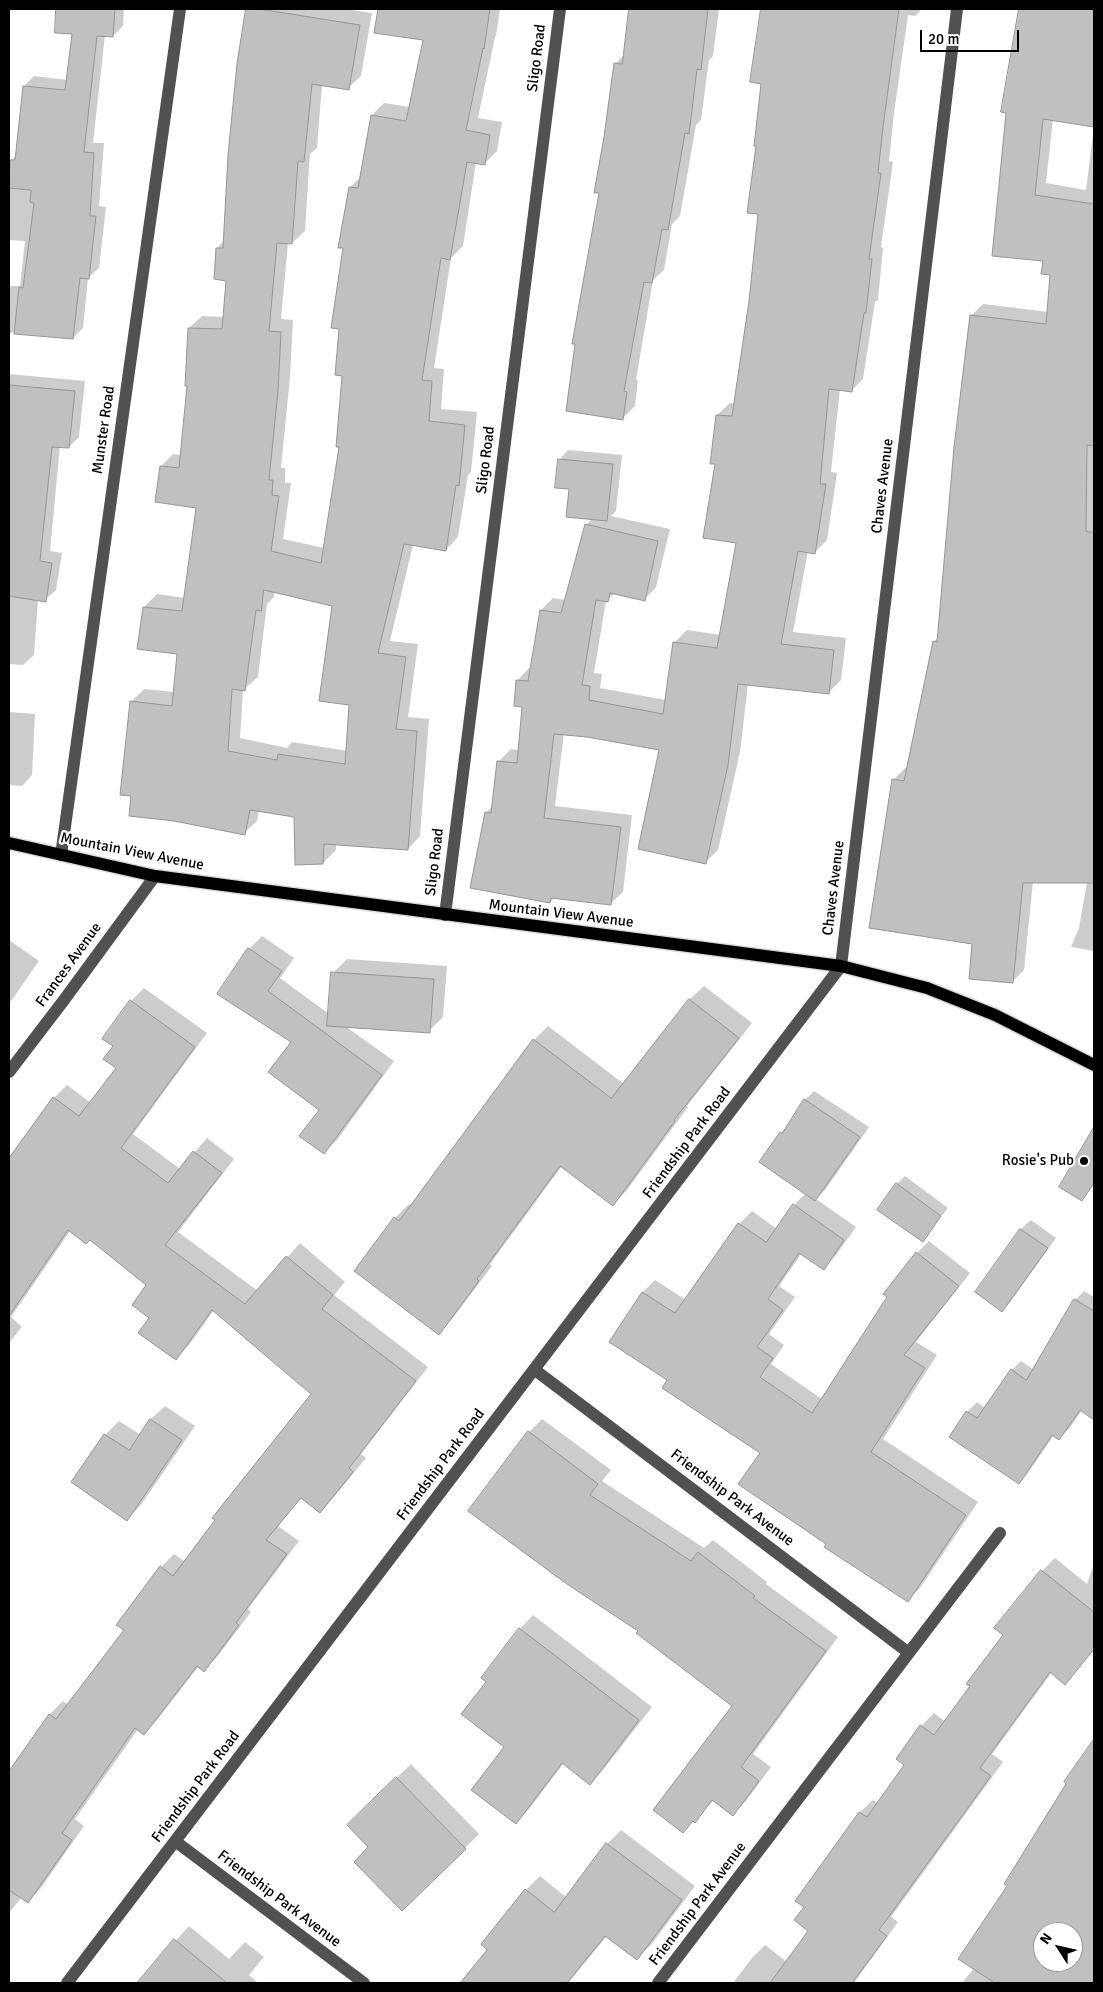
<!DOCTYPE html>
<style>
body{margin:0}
#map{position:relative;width:1103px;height:1992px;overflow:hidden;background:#fff;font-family:Signika,sans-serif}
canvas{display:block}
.frame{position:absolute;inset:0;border:10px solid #000;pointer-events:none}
.north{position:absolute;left:1033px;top:1922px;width:50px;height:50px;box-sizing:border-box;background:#fff;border:1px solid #999;border-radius:50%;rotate:305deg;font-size:14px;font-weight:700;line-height:20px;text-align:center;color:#000}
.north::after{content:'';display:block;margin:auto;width:18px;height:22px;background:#000;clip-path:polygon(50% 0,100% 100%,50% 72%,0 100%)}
.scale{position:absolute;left:920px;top:30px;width:99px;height:22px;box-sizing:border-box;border:2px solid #000;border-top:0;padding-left:6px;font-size:15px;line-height:18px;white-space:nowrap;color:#000;-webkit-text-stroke:4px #fff;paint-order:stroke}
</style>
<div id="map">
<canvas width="1103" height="1992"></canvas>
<div class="frame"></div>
<div class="north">N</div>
<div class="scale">20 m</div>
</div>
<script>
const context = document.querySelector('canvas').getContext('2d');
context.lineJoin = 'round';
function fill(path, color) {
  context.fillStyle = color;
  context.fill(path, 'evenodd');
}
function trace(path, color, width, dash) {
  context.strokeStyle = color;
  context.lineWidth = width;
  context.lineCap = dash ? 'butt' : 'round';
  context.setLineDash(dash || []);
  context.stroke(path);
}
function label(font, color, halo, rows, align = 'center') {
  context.font = font + ' Signika,sans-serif';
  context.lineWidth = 4.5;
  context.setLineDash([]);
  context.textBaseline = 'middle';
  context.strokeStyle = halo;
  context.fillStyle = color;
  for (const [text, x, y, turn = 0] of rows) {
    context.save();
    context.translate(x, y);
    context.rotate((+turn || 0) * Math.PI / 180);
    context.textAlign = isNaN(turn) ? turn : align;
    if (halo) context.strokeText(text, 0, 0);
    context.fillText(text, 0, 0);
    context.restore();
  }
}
fill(new Path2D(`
 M58 9H124L123 26 113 36 105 35 93 143H104L99 206 106 207 99 268 88 278 83 328 73 338 12 332 9 336V286H20L25 241 9 240V188L11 160 17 155 24 86 34 76 68 80 73 33 56 32Z
 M248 9H346L372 13 361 76 348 88 322 84 317 148 310 154 305 231 292 243H288L281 319 293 320 290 377 281 468H285V483H291L283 539 324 548 340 446 344 375V247L350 187 362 176 372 115 384 103 410 107 425 39 375 32 379 9H500L496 35 495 37 478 118 502 122 497 151 484 164 476 163 463 246 451 258 434 368 444 369 441 409 477 412 471 472 468 475 458 537 446 550 413 545 390 641 418 644 408 717 429 719 420 836 408 849 336 844V850L323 863 296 816 259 810 257 821 244 833 133 795 131 702 144 689 174 692 179 653 144 607 157 594 185 598 198 507 161 466 173 454 181 455 188 385 189 328 202 316 225 317 228 279 217 248 225 240 238 64ZM274 592 334 605 350 703 347 751 292 742 287 748 240 738 243 690 258 677 267 604 274 597Z
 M630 9H719L713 56 709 60 701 120 696 125 680 216 672 224 664 270 653 280 636 380H638L635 406 623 418 600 192 615 64 625 54Z
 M763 9H922L915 16 908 15 894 113 889 161 893 162 881 247 883 248 878 300 875 302 863 379 851 391 840 389 831 472 837 473 827 540 815 552 808 551 793 632 846 638 841 680 829 692 748 684 740 752 718 850 706 862 660 749 588 735 564 733 555 806 632 815 623 892 610 904 555 897 550 902 486 813 493 805 499 761 511 749 520 750 523 706 517 681 529 668H531L541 610 553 598 566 600 586 525 592 519 570 488 559 460 568 450 622 455 616 511 611 516 670 529 656 587 644 600 615 593 606 601 594 673 602 674 600 688 666 700 674 643 687 630 721 635 737 542 716 463 717 415 730 403 736 404 751 302 759 213 758 145 762 83V10Z
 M1020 9H1094V538H1082V579L1094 583V951L1071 947 1079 928 1087 882H1033L1024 970 1012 982 974 943 894 779 905 768H908L934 642 938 637 971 316 983 304 1049 312 1052 274 1044 260 1008 112 1003 111ZM1053 119 1094 126 1086 190 1046 183Z
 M9 374 85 381 79 437 69 447 60 446 50 551 62 553 56 590 45 600 38 599 34 655 23 665 9 664Z
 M9 712 35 714 32 775 22 786 9 785Z
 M262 936 294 958 280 978 329 1014 333 973 347 959 447 966 443 1017 429 1031 345 1026 394 1061 337 1140 324 1152 321 1110 292 1042 219 994 249 949Z
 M9 940 39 961 9 1004Z
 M704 986 752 1023 687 1106 688 1107 627 1190 613 1204 562 1166 490 1264 492 1266 452 1319 438 1333 395 1218 409 1204 411 1206 534 1040 548 1026 624 1084 690 999Z
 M144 988 207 1033 133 1134 180 1169 207 1138 234 1159 178 1232 258 1291 300 1243 345 1282 334 1295 428 1367 361 1454 366 1458 333 1498 320 1511 302 1497 278 1526 299 1541 248 1609 251 1612 217 1657 204 1670 199 1666 157 1720 144 1733 138 1729 75 1819 84 1826 41 1888 28 1902 22 1897 9 1913V1773L50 1714 63 1701 68 1705 125 1630 161 1567 174 1554 185 1562 313 1394 214 1310 189 1345 176 1358 151 1318 148 1284 90 1238 70 1231 11 1317 22 1327 9 1343V1193L19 1178 9 1171V1160L54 1098 67 1085 91 1103 118 1068 114 1046 104 1038 131 1001Z
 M814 1091 869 1127 825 1190 816 1199 856 1227 836 1255 824 1268 802 1253 779 1286 795 1297 769 1334 784 1345 771 1364 822 1399 917 1253 929 1241 970 1273 916 1342 937 1355 883 1439 978 1502 920 1588 907 1601 828 1544 761 1453 669 1380 610 1342 643 1292 655 1280 686 1300 739 1224 752 1211 777 1229 794 1205 806 1193 781 1133 789 1126 805 1100Z
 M1094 1131V1185L1081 1199 1092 1133Z
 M905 1176 948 1208 922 1240 879 1210 897 1184Z
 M1031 1220 1056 1238 1011 1301 1001 1310 976 1292 1021 1229Z
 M1084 1291 1094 1297V1414L1092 1417 1082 1410 1069 1429 1059 1438 1054 1435 1028 1473 1019 1482 951 1437 967 1412 977 1402 985 1408 1012 1370 1021 1361 1033 1369 1075 1300Z
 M165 1406 195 1426 141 1505 127 1519 73 1482 105 1435 119 1421 141 1435 151 1419Z
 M542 1419 611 1470 602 1481 704 1548 713 1540 767 1582 766 1584 838 1637 753 1754 771 1767 746 1801 733 1814 714 1800 683 1831 734 1706 640 1630 529 1432Z
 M1055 1558 1087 1584 1094 1564V1650L1065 1683 1052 1672 992 1754 1003 1762 891 1917 898 1922 854 1983H733L752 1958 765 1945 787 1962 810 1930 806 1907 797 1900 860 1812 873 1800 878 1803 906 1765 921 1726 934 1713 946 1722 972 1686 1042 1571Z
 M533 1615 652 1707 603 1770 590 1783 564 1763 529 1809 516 1823 505 1747 488 1681 482 1677 520 1629Z
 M1094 1744V1983H962L974 1968 1009 1885 1068 1784 1066 1782ZM1043 1932H1073V1962H1043Z
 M411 1764 479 1834 465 1848 370 1847 362 1811Z
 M621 1830 695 1886 651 1945 637 1958 607 1936 568 1983H462L489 1950 482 1944 526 1890 540 1876 567 1898 607 1844Z
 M189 1926 229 1959 245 1942 264 1957 249 1975 258 1983H138Z`), '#0003');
const building = new Path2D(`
 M56 9H115L113 37 97 36 84 152 94 153 90 216H96L89 279 80 278 73 339 14 334 19 287 23 288 34 203 30 202 31 190 9 188 10 160H15L23 86 65 90 72 34 55 33Z
 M246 9H259L360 25 349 90 312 84 304 162 298 161 292 244 277 243 269 331 281 332 278 391 269 480H273L272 495 279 496 271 551 321 563 339 447H336L342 376 335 375 339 329 331 328 343 248H338L349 187 358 188 371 115 406 121 423 40 374 33 378 9H490L484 49 483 48 466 130 490 135 485 165 467 162 450 260 441 258 422 380 432 381 429 421 465 425 459 486 456 485 446 551 404 544 378 653 406 657 396 729 417 731 408 850 324 844 323 864 295 865 294 817 250 810 245 835 174 821 129 816 131 796 120 795 130 701 172 706 177 654 137 649 143 607 182 611 196 508 155 502 160 466 179 468 187 386H185L188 328 222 329 226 281 214 279 216 248H223L228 155 237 64ZM264 590 332 606 319 701 349 705 345 764 278 754 277 760 228 751 232 689 245 691 256 610 261 611Z
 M629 9H708L701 70 697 69 689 134 685 133 668 230 662 229 652 283 644 282 624 391 627 392 623 420 566 411 575 344H572L599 193H594L604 137 614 63 622 64Z
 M761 9H899L883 127 878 173H881L869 259H872L866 313H864L852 392 829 389 820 484H826L815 554 798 551 781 644 834 650 829 694 738 684 728 765 706 864 638 849 659 750 587 737 554 734 544 818 621 827 611 905 551 898 550 903 470 888 485 812 491 813 497 761 517 763 522 707 514 706 516 680 528 681 540 610 561 613 585 524 658 541 645 601 610 593 608 602 596 600 582 685 590 686 589 700 663 714 673 642 717 648 736 543 703 538 715 464H710L716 415 732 416 749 301 758 214 747 213 756 146H754L761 84 750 82Z
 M1019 9H1094V127L1043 119 1035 195 1094 204V446L1087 445 1086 531 1094 533V883H1023L1013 983 969 979 972 944 869 928 892 779 904 781 933 641 937 642 954 447 970 315 1046 324 1050 275 1041 274 1043 261 992 256 1006 113 1001 112Z
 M9 385 75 391 69 448 52 447 40 561 52 563 46 602 9 596Z
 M558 459 613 464 607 521 566 517 569 489 555 488Z
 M248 948 282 971 268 991 382 1075 324 1154 299 1136 319 1110 268 1072 291 1042 217 994Z
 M331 972 434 979 430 1033 327 1026Z
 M689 999 739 1038 674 1120 675 1121 613 1206 560 1166 477 1279 479 1281 439 1335 354 1271 394 1217 399 1221 533 1039 611 1098Z
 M130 1000 195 1047 121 1148 168 1183 193 1151 222 1173 165 1245 245 1304 286 1256 333 1295 322 1309 416 1381 349 1468 353 1472 320 1513 301 1498 266 1540 287 1554 236 1623 239 1625 204 1672 197 1666 144 1735 135 1728 62 1833 72 1840 28 1903 9 1890V1771L49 1714 56 1719 124 1630 116 1625 160 1566 173 1576 215 1520 212 1518 311 1394 212 1310 176 1360 138 1333 149 1318 132 1305 146 1285 90 1240 86 1244 68 1230 9 1316V1158L53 1097 79 1116 116 1068 103 1059 113 1046 102 1039Z
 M804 1099 860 1137 815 1201 759 1162 780 1132 782 1133Z
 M1094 1127V1183L1082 1201 1059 1187Z
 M896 1183 941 1216 923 1242 877 1210Z
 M793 1204 844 1240 824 1270 799 1253 768 1299 783 1310 757 1347 773 1358 760 1377 812 1413 887 1297 883 1294 916 1252 959 1286 904 1355 925 1368 871 1452 966 1515 908 1602 824 1547 826 1544 738 1484 760 1453 662 1388 667 1380 609 1342 642 1292 675 1313 738 1223 766 1242Z
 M1020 1229 1048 1248 1002 1312 975 1292Z
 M1074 1299 1094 1311V1420L1080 1410 1059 1440 1052 1435 1019 1484 949 1437 966 1411 977 1418 1011 1369 1026 1380Z
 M150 1419 182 1440 127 1521 71 1482 104 1434 129 1450Z
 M528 1431 598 1484 590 1495 691 1561 698 1552 755 1596 753 1598 826 1651 741 1767 759 1781 733 1816 712 1800 695 1823 693 1821 683 1833 653 1810 732 1706 636 1633 638 1631 564 1582 468 1511Z
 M1041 1570 1094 1612V1649L1065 1685 1050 1672 980 1768 991 1776 879 1930 887 1936 852 1983H770L808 1931 794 1920 804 1907 795 1901 859 1812 867 1817 904 1765 896 1759 920 1725 934 1735 970 1686 966 1684 1003 1635 994 1628Z
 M519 1628 639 1720 590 1785 562 1763 516 1824 471 1790 504 1747 461 1714 486 1682 481 1678Z
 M1094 1739V1983H995L958 1959 1007 1886 1004 1884 1066 1784 1064 1782ZM1043 1932H1073V1962H1043Z
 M396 1777 466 1849 402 1911 354 1862 368 1847 347 1825Z
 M606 1843 682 1900 637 1960 605 1936 567 1983H460L487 1950 481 1944 525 1889 554 1912Z
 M174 1939 227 1983H137Z`);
fill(building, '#c0c0c0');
trace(building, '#959595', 1);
const major = new Path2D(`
 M9 843 155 876 841 966 927 988 995 1015 1094 1065`);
trace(major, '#dbdbdb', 15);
trace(new Path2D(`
 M61 855 180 9
 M445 915 560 9
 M9 1072 64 1000 155 876
 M535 1370 909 1653
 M175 1841 364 1983
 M67 1983 841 966 957 9
 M658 1983 1000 1533`), '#515151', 12);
trace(major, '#000', 12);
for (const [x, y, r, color] of [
 [1084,1161,5,"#000"]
]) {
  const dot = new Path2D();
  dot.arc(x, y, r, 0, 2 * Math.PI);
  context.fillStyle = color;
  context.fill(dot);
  trace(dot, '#fff', 2);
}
label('15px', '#000', '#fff', [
 ["Sligo Road",537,58,-83],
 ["Munster Road",104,430,-82],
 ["Sligo Road",486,460,-83],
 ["Chaves Avenue",883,486,-83],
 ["Mountain View Avenue",132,852,11],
 ["Sligo Road",435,862,-83],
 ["Chaves Avenue",834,888,-83],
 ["Mountain View Avenue",561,914,7],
 ["Frances Avenue",69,965,-54],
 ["Friendship Park Road",687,1143,-53],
 ["Friendship Park Road",441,1465,-53],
 ["Friendship Park Avenue",732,1498,37],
 ["Friendship Park Road",196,1787,-53],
 ["Friendship Park Avenue",279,1899,37],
 ["Friendship Park Avenue",698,1904,-53]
]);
label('15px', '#000', '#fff', [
 ["Rosie's Pub",1074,1161]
], 'right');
</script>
